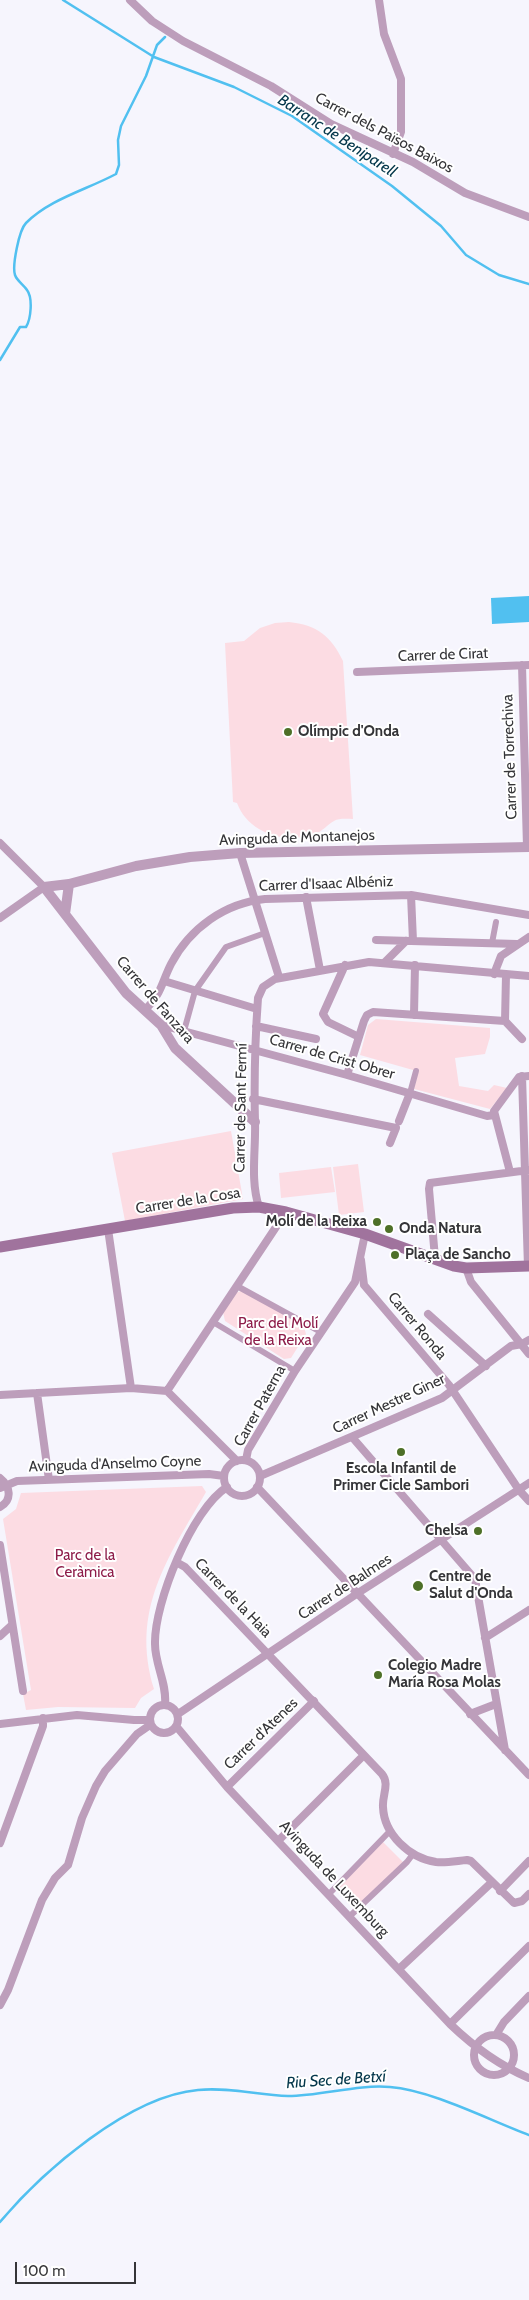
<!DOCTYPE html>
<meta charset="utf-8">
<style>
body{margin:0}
#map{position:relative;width:529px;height:2300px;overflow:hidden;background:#f6f5fd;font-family:Cabin,sans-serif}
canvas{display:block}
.scale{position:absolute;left:15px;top:2262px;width:121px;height:22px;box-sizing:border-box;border:2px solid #353538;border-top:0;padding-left:6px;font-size:15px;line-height:18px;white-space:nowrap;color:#353538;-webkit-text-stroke:4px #fff;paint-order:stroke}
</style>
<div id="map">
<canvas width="529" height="2300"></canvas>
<div class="scale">100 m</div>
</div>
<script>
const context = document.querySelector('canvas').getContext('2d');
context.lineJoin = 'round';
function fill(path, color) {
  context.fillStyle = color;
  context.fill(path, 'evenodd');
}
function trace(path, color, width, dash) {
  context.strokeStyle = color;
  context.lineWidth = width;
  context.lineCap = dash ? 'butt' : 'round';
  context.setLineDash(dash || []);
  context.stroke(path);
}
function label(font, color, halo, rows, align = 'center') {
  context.font = font + ' Cabin,sans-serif';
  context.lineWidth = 4;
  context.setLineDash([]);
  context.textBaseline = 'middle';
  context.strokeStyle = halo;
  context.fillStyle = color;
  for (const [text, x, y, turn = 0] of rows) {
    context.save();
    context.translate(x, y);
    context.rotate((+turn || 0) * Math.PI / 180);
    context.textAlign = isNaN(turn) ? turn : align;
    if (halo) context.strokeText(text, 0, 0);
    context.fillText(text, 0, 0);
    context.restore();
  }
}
fill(new Path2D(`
 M289 622C317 625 331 636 343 661L353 819C347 819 339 818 334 821 327 825 323 831 315 834 286 845 248 833 237 803L233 802 225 643 244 641 260 628 275 623Z
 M376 1019 490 1028V1037L485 1054 455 1058 459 1086 488 1091 494 1085 507 1088 490 1109 414 1089 419 1069 413 1070 360 1055 368 1025Z
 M231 1131 243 1199 125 1221 112 1153Z
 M358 1164 364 1212 339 1215 333 1167Z
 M331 1167 335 1192 281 1198 279 1173Z
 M244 1290 304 1327 306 1334 291 1358 284 1359 225 1321 223 1312 235 1293Z
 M202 1486 206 1492C168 1558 130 1610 154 1689L141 1698 135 1708 58 1707 26 1710 23 1694 31 1690 3 1519 16 1509 21 1493Z
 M383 1842 403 1862 356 1907 338 1888Z`), '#fcdce3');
fill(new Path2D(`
 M529 596V622L492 624 491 598Z`), '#51c0f0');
trace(new Path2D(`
 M63 0 154 57 234 87 292 116 392 186 441 226 466 255 499 275 529 284
 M0 360 20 327H26C31 319 33 298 27 290 24 285 17 281 15 275 12 266 19 230 26 223 50 199 86 190 116 174L119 165 118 140 121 126 146 76 157 45 165 37
 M0 2222C43 2171 129 2096 198 2090 229 2087 258 2095 288 2096 321 2096 358 2084 390 2087 431 2090 489 2120 529 2135`), '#51c0f0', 2.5);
trace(new Path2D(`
 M492 943 496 922
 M184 1031 195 991 226 947 265 933
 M410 1093 416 1071
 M237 1286 321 1332
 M213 1322 295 1371
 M329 1894 390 1831
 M350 1916 407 1862 413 1854`), '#bd9ebb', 6);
trace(new Path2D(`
 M130 0 152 21 183 41 271 86 331 124 413 162 465 193 529 217
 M379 0 384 34 401 79V132L393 154
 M522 665 527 847
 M357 672 529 665
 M0 843 44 887 0 918
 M240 853 279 977
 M411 895 413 941
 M306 897 320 970
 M376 940 517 944
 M385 962 406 941
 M345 965 323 1014 328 1022 359 1037
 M494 974 501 956 529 937
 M164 981 257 1009
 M145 1010C162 993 161 984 171 964 190 928 225 903 265 899L411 895 529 915
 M414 1015 415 965
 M505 1021 506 975
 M161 1025 347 1075 487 1116 494 1115
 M256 1026 316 1039
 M347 1075 364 1021 367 1015 373 1012 505 1021 522 1039
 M522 1076 528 1267
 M253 1099 396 1128 390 1143
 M399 1121 410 1093
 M510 1172 494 1111 519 1077 529 1076
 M259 1207C250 1180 256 1150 255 1122 254 1081 255 1040 258 998L263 987 275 979 369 962 529 976
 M108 1229 131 1388
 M435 1258 429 1189 430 1183 529 1170
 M361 1260 364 1285 449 1385 519 1490 529 1501
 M466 1268 471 1282 529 1354
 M428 1314 486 1366
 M167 1391 286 1212
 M37 1393 49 1480
 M0 1395 131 1388 167 1391 237 1461
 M352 1437 475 1579 505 1750
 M246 1460 248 1450 295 1371 355 1282 365 1234
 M224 1478a18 18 0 1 1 36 0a18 18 0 1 1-36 0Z
 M260 1476 442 1398 511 1346 522 1344 529 1340
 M0 1478C10 1486 13 1500 0 1507
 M257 1487 529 1775
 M0 1488 17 1481 209 1474 224 1476
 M0 1545 23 1691
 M176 1562 185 1567 382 1774C390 1784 382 1795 383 1807 384 1834 409 1858 436 1862 446 1863 456 1861 467 1860L471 1861 514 1903 522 1901 529 1894
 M0 1636 12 1625
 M485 1638 529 1610
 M165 1704C167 1683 155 1665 155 1644 154 1603 192 1509 227 1487
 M150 1719a14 14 0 1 1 28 0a14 14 0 1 1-28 0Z
 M178 1714 358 1593 529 1483
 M470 1714 496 1704
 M0 1724 77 1715 134 1720H149
 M176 1726 227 1787 450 2024C474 2047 498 2065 529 2078
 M227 1787 314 1701
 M278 1841 364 1755
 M0 1843 43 1726V1718
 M500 1891 529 1861
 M399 1969 491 1883
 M0 2005 8 1990 42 1900 55 1878 68 1865 82 1818 96 1786 105 1771 137 1734 150 1725
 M450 2024 529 1946
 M474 2055a20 20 0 1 1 40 0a20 20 0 1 1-40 0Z
 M496 2035 504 2022 529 1996`), '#bd9ebb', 8);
trace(new Path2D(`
 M65 914 69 884
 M255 1122 175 1048 161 1025 126 993 44 887 69 884 136 866 190 857 240 853 529 847`), '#bd9ebb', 10);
trace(new Path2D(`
 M0 1247 233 1208 259 1207 286 1212 365 1234 454 1266 466 1268 529 1266`), '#a0739d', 11);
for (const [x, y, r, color] of [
 [288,732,5,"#4e7028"],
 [377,1222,5,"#4e7028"],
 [389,1229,5,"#4e7028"],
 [395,1255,5,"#4e7028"],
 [401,1452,5,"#4e7028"],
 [478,1531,5,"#4e7028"],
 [418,1586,6,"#4e7028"],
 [378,1675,5,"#4e7028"]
]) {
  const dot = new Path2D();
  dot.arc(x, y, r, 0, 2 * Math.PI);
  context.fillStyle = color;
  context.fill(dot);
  trace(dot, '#fff', 2);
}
label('15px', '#353538', '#fff', [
 ["Carrer dels Països Baixos",384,133,28],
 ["Carrer de Cirat",443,655,-2],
 ["Carrer de Torrechiva",510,757,-92],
 ["Avinguda de Montanejos",297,838,-2],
 ["Carrer d'Isaac Albéniz",326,884,-2],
 ["Carrer de Fanzara",155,1000,49],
 ["Carrer de Crist Obrer",332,1057,16],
 ["Carrer de Sant Fermí",241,1108,-89],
 ["Carrer de la Cosa",188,1201,-9],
 ["Carrer Ronda",417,1326,50],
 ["Carrer Mestre Giner",389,1404,-25],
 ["Carrer Paterna",260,1406,-61],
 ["Avinguda d'Anselmo Coyne",115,1464,-2],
 ["Carrer de Balmes",345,1587,-33],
 ["Carrer de la Haia",233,1598,46],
 ["Carrer d'Atenes",261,1734,-44],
 ["Avinguda de Luxemburg",334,1879,47]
]);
label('bold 15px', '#353538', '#fff', [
 ["Olímpic d'Onda",298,732],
 ["Molí de la Reixa",367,1222,"right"],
 ["Onda Natura",399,1229],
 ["Plaça de Sancho",405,1255],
 ["Escola Infantil de",401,1469,"center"],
 ["Primer Cicle Sambori",401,1486,"center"],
 ["Chelsa",468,1531,"right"],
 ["Centre de",429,1577],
 ["Salut d'Onda",429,1594],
 ["Colegio Madre",388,1666],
 ["María Rosa Molas",388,1683]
], 'left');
label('15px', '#8d1c49', '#fff', [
 ["Parc del Molí",278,1324],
 ["de la Reixa",278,1341],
 ["Parc de la",85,1556],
 ["Ceràmica",85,1573]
]);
label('italic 16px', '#04374b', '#fff', [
 ["Barranc de Beniparell",337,136,33],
 ["Riu Sec de Betxí",336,2080,-4]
]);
</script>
